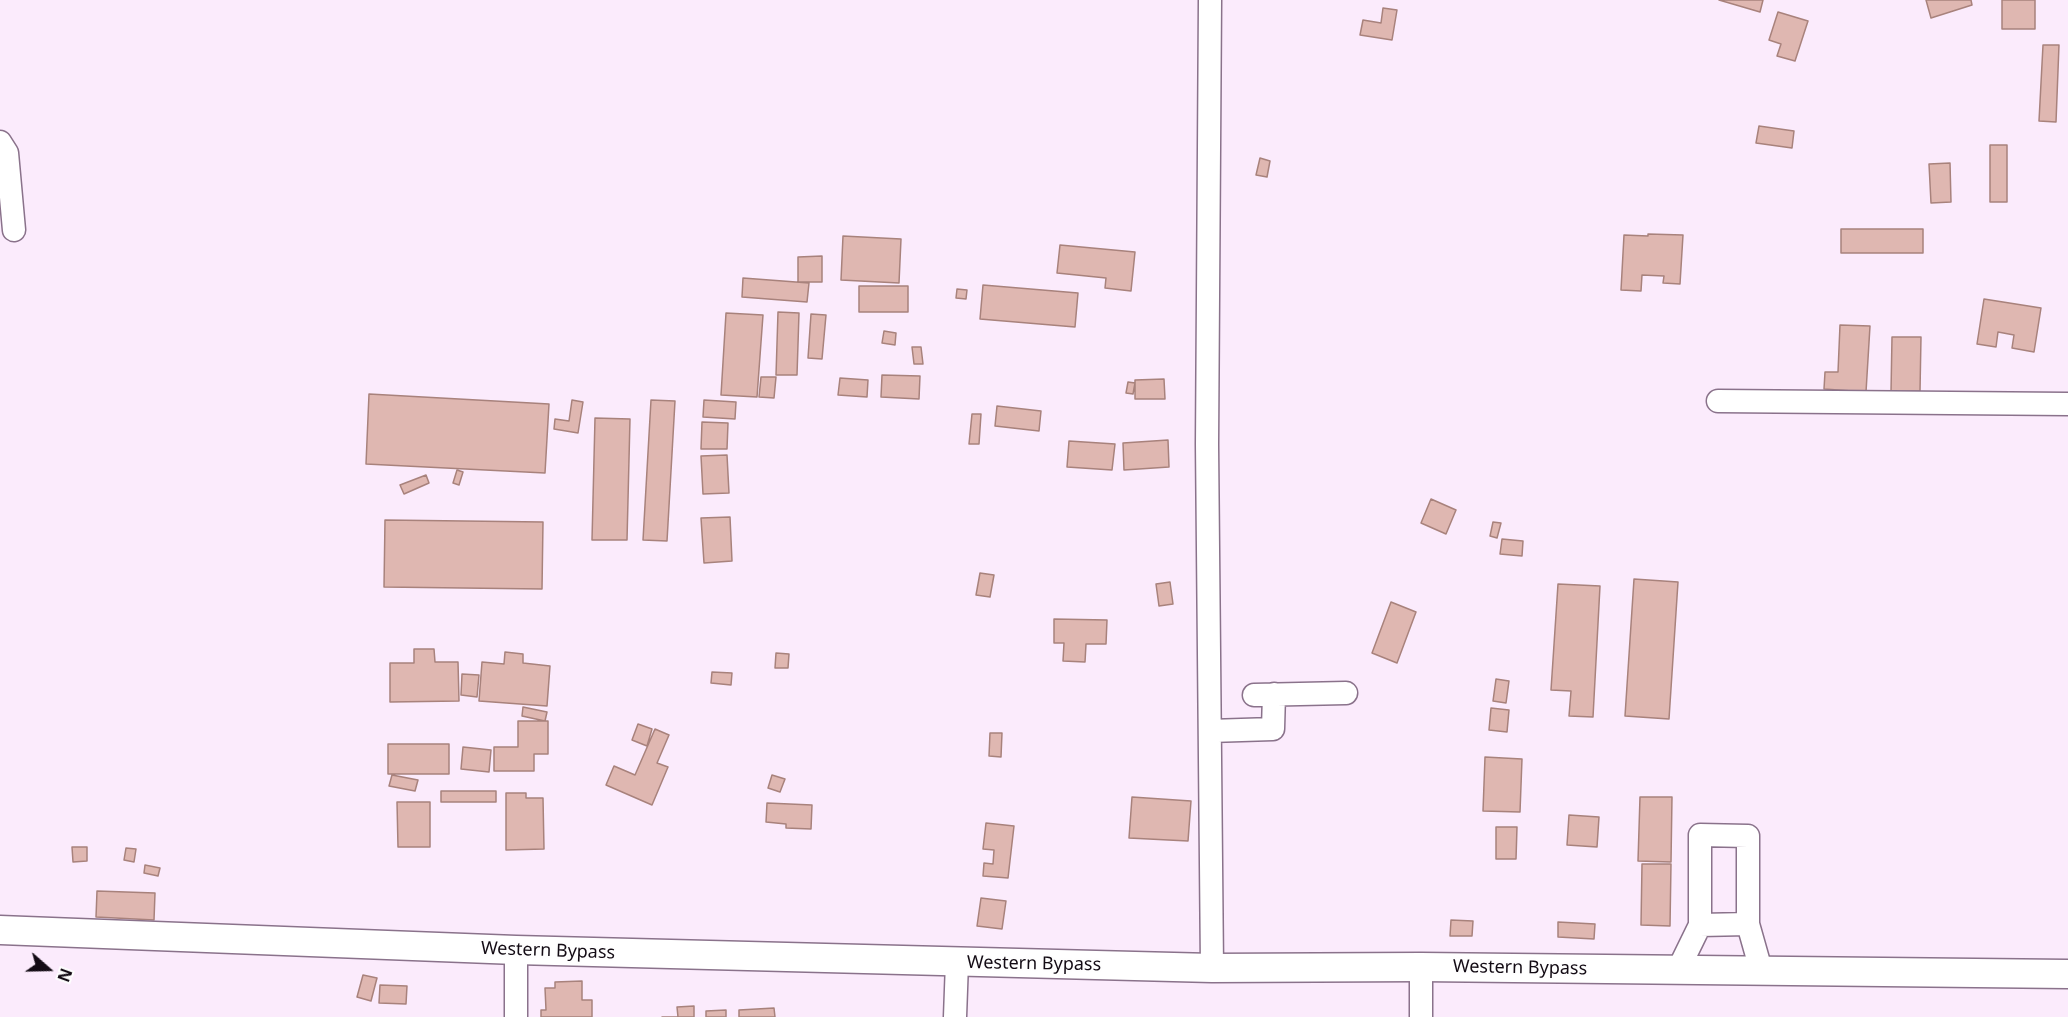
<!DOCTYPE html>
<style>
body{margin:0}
#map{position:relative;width:2068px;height:1017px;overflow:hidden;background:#fbebfc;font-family:"Noto Sans",sans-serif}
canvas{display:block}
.north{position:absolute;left:18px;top:939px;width:60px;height:60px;-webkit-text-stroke:4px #fefefe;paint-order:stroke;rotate:110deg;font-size:16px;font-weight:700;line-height:24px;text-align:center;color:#130b14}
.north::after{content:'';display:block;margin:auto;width:21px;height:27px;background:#130b14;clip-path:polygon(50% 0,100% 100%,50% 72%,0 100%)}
</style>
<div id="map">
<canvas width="2068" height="1017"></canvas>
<div class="north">N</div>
</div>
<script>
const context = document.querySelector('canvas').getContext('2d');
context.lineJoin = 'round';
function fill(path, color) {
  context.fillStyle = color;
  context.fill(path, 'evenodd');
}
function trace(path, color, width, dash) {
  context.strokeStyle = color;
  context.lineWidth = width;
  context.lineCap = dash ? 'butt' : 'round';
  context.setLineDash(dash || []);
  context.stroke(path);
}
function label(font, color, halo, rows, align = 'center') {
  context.font = font + ' "Noto Sans",sans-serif';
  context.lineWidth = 4.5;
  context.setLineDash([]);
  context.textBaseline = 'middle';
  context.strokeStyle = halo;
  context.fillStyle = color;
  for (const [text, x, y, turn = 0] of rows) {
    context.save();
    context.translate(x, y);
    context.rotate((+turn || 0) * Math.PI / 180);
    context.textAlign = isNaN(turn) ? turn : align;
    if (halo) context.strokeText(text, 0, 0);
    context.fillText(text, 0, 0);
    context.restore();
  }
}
const building = new Path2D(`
 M1719 0H1763L1760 12Z
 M1926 0H1971L1972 5 1931 18Z
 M2002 0H2035V29H2002Z
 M1383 8 1397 10 1392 40 1360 35 1363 20 1381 23Z
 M1778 12 1808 21 1795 61 1777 56 1781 44 1769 40Z
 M2043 45H2059L2056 122 2039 121Z
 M1759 126 1794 131 1792 148 1756 143Z
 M1990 145H2007V202H1990Z
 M1260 158 1270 161 1267 177 1256 175Z
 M1950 163 1951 202 1931 203 1929 164Z
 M1841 229H1923V253H1841Z
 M1648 234 1683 235 1680 284 1663 283 1664 276 1642 275 1641 291 1621 290 1624 235 1648 236Z
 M843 236 901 239 899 283 841 280Z
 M1060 245 1135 252 1131 291 1105 288 1106 278 1057 273Z
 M822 256V282H798V257Z
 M743 278 809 283 807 302 742 297Z
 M983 285 1078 293 1075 327 980 319Z
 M859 286H908V312H859Z
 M957 289 967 290 966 299 956 298Z
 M1984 299 2041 308 2034 352 2012 348 2014 335 1998 332 1996 347 1977 344Z
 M778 312 799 313 797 375H776Z
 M726 313 763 315 757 397 721 395Z
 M811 314 826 315 822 359 808 358Z
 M1840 325 1870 326 1866 392 1824 389 1825 372H1838Z
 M884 331 896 333 895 345 882 343Z
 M1892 337H1921L1920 391 1891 392Z
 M912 347H921L923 364H914Z
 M882 375 920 376 919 399 881 397Z
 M761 377H776L774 398 759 397Z
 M840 378 868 380 867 397 838 395Z
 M1164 379 1165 399H1135V380Z
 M1128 382 1135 383 1133 394 1126 393Z
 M369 394 549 404 545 473 366 464Z
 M572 400 583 402 578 433 554 429 555 419 569 421Z
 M651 400 675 401 667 541 643 540Z
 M704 400 736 402 735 419 703 417Z
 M997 406 1041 411 1039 431 995 426Z
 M972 414H981L979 444H969Z
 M595 418 630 419 627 540H592Z
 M702 422 728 423 727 449H701Z
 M1168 440 1169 467 1124 470 1123 443Z
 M1069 441 1115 444 1112 470 1067 467Z
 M727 455 729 493 703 494 701 456Z
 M457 470 463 472 459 485 453 483Z
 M426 475 429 483 404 494 400 485Z
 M1431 499 1456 510 1446 534 1421 523Z
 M730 517 732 561 704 563 701 518Z
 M385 520 543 522 542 589 384 587Z
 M1493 522 1501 523 1497 538 1490 536Z
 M1502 539 1523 541 1522 556 1500 554Z
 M980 573 994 575 990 597 976 595Z
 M1634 579 1678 582 1669 719 1625 716Z
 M1170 582 1173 604 1159 606 1156 584Z
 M1558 584 1600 586 1593 717 1569 716 1571 691 1551 690Z
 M1391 602 1416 612 1397 663 1372 653Z
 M1054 619 1107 620 1106 644H1086L1085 662 1063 661 1064 643H1054Z
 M414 649H434L435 662H458L459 701 390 702V663H414Z
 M505 652 523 654V663L550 666 547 706 479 701 482 662 504 664Z
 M776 653 789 654 788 668H775Z
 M712 672 732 673 731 685 711 683Z
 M462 674 479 675 477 697 461 695Z
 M1496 679 1509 681 1506 703 1493 701Z
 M523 707 547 712 545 721 522 716Z
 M1491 708 1509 710 1507 732 1489 730Z
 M518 721H548V754H534V771H494V747H518Z
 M638 724 652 729 647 746 632 740Z
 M655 729 669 735 657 763 668 767 652 805 606 785 614 766 635 775Z
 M990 733H1002L1001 757 989 756Z
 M388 744H449V774H388Z
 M463 747 491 750 489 772 461 769Z
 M1485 757 1522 759 1520 812 1483 811Z
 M392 775 418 780 415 791 389 786Z
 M772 775 785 779 780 792 768 788Z
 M441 791H496V802H441Z
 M506 793H526V798H543L544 849 506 850Z
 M1132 797 1191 801 1188 841 1129 838Z
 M1640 797H1672L1671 862 1638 861Z
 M397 802H430V847H398Z
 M767 803 812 805 811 829 786 828V824L766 822Z
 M1569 815 1599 817 1597 847 1567 845Z
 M986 823 1014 826 1008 878 983 876 984 863 993 864 994 850 983 849Z
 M1496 827H1517L1516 859H1496Z
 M72 847H87V861L73 862Z
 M126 848 136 849 134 862 124 860Z
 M1642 864H1671L1670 926 1641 925Z
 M145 865 160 868 158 876 144 873Z
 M97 891 155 893 154 920 96 917Z
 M981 898 1006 901 1002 929 977 926Z
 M1451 920 1473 921 1472 936H1450Z
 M1558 922 1595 924 1594 939 1558 937Z
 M363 975 377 978 371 1001 357 997Z
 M582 981V1000H592V1017H541V1010H546L545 988H555V982Z
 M380 985 407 986 406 1004 379 1003Z
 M694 1006V1017H662H678L677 1007Z
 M774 1008 775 1017H739V1010Z
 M726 1010V1017H706V1011Z`);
fill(building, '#dfb7b1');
trace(building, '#a8827c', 1.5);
const minor = new Path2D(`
 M1210 0 1207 444 1212 968
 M0 142 7 153 14 230
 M1718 401 2068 404
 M1254 695 1346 693
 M1210 731 1273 729 1274 694
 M1700 925 1748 924
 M516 950V1017
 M1421 967V1017
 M1678 970 1700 925V835L1748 836V924L1761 970
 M955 1017 957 962`);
const major = new Path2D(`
 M0 930 516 950 1212 968 1421 967 2068 974`);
trace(minor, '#8a728b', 25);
trace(major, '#8a728b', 31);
trace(minor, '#fff', 22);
trace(major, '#fff', 28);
label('18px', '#130b14', '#fefefe', [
 ["Western Bypass",548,951,2],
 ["Western Bypass",1034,964,1],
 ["Western Bypass",1520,968,1]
]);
</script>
